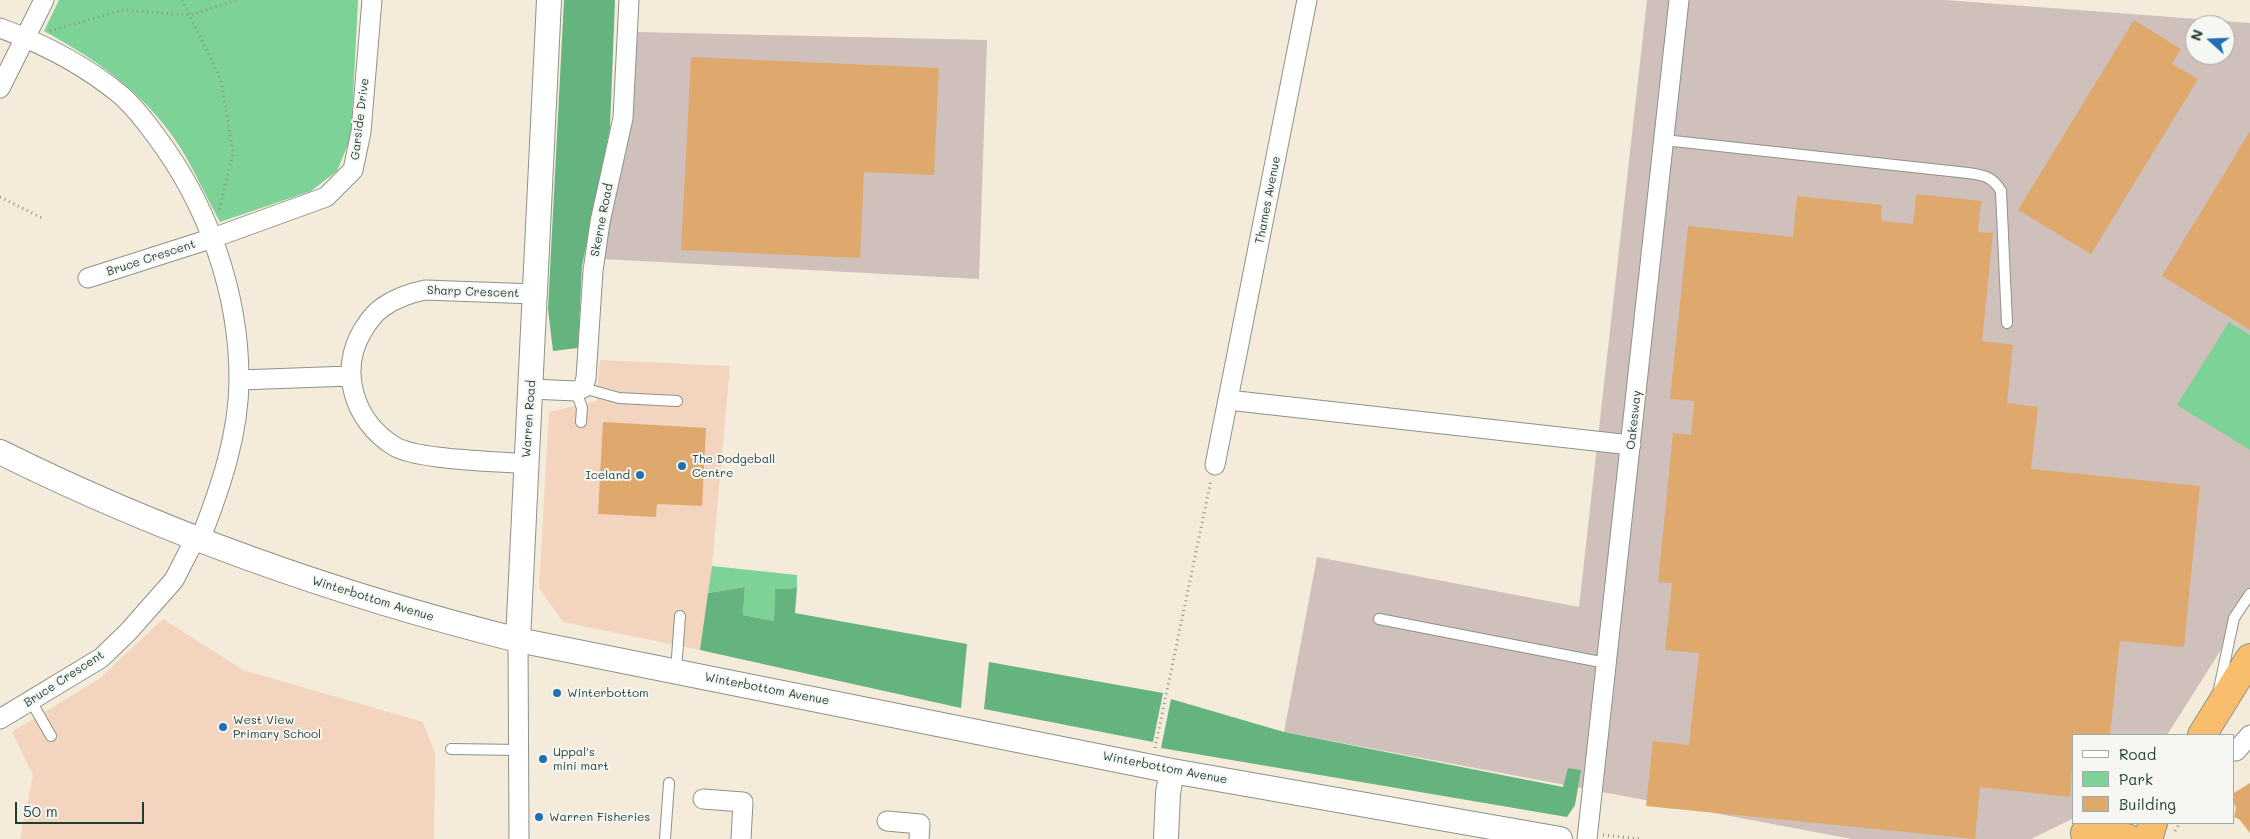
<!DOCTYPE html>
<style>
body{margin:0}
#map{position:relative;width:2250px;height:839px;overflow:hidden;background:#f4ebda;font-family:Mali,sans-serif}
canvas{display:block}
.legend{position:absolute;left:2072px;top:734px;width:162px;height:90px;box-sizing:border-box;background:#f6f6f2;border:1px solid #a0aca6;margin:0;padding:6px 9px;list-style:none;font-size:15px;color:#1f3d34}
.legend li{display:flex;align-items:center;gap:10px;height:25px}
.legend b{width:25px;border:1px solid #a0aca6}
.north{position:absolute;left:2185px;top:15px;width:50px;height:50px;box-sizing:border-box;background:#f6f6f2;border:1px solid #a0aca6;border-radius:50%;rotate:290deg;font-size:14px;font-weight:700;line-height:20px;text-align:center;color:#1f3d34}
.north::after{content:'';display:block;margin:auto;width:18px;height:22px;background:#1f6fb2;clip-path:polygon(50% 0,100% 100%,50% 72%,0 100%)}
.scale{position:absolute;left:15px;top:802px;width:129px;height:22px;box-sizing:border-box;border:2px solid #1f3d34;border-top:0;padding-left:6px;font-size:15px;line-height:18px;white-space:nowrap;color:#1f3d34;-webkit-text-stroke:4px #f6f6f2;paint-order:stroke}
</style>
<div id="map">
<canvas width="2250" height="839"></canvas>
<ul class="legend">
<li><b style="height:6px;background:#fff"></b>Road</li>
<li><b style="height:14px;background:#7cd297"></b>Park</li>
<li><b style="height:14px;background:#dfa96d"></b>Building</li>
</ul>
<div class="north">N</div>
<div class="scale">50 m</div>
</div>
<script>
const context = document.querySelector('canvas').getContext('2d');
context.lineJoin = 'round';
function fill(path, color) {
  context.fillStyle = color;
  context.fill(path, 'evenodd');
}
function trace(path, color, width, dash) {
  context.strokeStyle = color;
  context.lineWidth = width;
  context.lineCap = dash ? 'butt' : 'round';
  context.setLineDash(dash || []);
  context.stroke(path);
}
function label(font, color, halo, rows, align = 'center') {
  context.font = font + ' Mali,sans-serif';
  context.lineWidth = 4;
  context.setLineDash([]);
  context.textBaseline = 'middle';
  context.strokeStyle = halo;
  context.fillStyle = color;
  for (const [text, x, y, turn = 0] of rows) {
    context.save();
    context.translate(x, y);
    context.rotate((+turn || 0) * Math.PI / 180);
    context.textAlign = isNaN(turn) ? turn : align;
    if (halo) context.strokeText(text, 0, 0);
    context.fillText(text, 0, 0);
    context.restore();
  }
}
fill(new Path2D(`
 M600 360 730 366 712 566 700 650 563 622 539 588 549 412 596 401Z
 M163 619 243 670 423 722 435 753 434 839H20L33 775 12 732 99 679Z`), '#f3d4bf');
fill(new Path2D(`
 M1647 0H1945L2250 23V604L2167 735H2074V818L2031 839H1852L1284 732 1317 557 1579 607ZM2195 25H2225V55H2195Z
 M636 32 987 40 979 279 603 259Z`), '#cfc0bb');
fill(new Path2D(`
 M59 0H358L351 137 337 171 311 191 220 222C208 200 198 178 186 157 153 99 101 62 44 31Z
 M2229 322 2250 335V450L2177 405Z
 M712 566 797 575V588L775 589 774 621 743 615 745 587 708 593Z`), '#7cd297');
fill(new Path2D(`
 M564 0H615L610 128 582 266 578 348 553 351 548 309Z
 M745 587 743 615 774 621 775 589 797 588 795 613 967 644 961 708 700 650 708 593Z
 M989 662 1163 693 1153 742 984 709Z
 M1171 699 1284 732 1563 787 1568 768 1581 770 1575 805 1567 817 1161 748Z`), '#65b480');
fill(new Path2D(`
 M2134 20 2181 49 2172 64 2198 79 2091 254 2018 210Z
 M691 57 939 68 934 175 864 172 860 258 681 250Z
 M2250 131V330L2162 276Z
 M1916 194 1981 201 1978 232 1993 233 1982 341 2013 345 2007 403 2038 407 2031 469 2200 486 2184 647 2120 641 2110 735H2074L2070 797 1980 787 1975 839 1646 806 1653 741 1689 745 1699 653 1665 650 1672 583 1658 582 1673 433 1691 435 1694 401 1670 399 1688 226 1793 237 1797 196 1882 205 1881 221 1913 224Z
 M603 422 706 428 702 506 657 504 656 517 598 514Z
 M2250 783V833L2239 819 2234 817 2236 808 2234 803V793Z`), '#dfa96d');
const service = new Path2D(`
 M1664 140 1968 173C1984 175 1993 177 2001 191L2007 323
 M583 388 619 398 677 401
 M576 391 582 408 581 422
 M1379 619 1606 663
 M676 671 680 616
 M2219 689 2234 618 2250 594
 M31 701 51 736
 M451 749 519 750
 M665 839 669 783`);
const minor = new Path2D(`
 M0 28C44 44 86 66 122 96 135 108 146 122 156 136 208 205 239 293 239 379 239 435 220 489 200 540
 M0 88 44 0
 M88 278 213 238 326 197 353 170 361 132 372 0
 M239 380 350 376
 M531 389 576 391 583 388 586 378 593 271 600 222 623 118 629 0
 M1228 400 1631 445
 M526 464C496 461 416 460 394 446 354 421 338 371 363 330 368 322 375 312 383 307 396 298 410 293 425 290L535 294
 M1215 465 1307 0
 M518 640 519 839
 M0 719 101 658 128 632 174 580 195 539
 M2234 750 2236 751 2250 735
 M703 799 743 802 741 839
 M887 821 920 824 919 839
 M1587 839 1679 0`);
const tertiary = new Path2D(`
 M0 452C165 534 339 595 518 640L1172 771 1560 839
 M518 640 549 0
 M1166 839 1168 793 1172 771`);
const trunk = new Path2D(`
 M2202 735 2250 658
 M2085 833 2106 831 2129 839
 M2148 839 2153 823`);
trace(service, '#8a9487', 12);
trace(minor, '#8a9487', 21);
trace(tertiary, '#8a9487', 26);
trace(trunk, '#8a9487', 30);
trace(new Path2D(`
 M182 0 221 80 233 153 219 211
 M50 31 122 10 190 15 237 0
 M0 197 42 218
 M1155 748 1211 480
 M2175 831 2180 823
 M1603 835 1642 839`), '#8a9487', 3, [1, 4]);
trace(service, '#fff', 10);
trace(minor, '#fff', 19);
trace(tertiary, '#fff', 24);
trace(trunk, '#f9be6d', 28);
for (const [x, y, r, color] of [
 [682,466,5,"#1f6fb2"],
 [640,475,5,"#1f6fb2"],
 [557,693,5,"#1f6fb2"],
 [223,727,5,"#1f6fb2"],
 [543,759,5,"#1f6fb2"],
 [539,817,5,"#1f6fb2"]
]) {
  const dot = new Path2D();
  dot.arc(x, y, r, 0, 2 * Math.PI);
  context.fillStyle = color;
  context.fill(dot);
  trace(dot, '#f6f6f2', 2);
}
label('12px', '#1f3d34', '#f6f6f2', [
 ["Garside Drive",360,119,-83],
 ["Thames Avenue",1268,200,-79],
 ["Skerne Road",602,220,-79],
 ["Bruce Crescent",151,258,-18],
 ["Sharp Crescent",473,292,2],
 ["Warren Road",529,419,-86],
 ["Oakesway",1634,420,-84],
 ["Winterbottom Avenue",373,599,17],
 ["Bruce Crescent",64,679,-33],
 ["Winterbottom Avenue",767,689,11],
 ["Winterbottom Avenue",1165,768,11]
]);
label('12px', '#1f3d34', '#f6f6f2', [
 ["The Dodgeball",692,459],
 ["Centre",692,473],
 ["Iceland",630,475,"right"],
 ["Winterbottom",567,693],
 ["West View",233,720],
 ["Primary School",233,734],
 ["Uppal's",553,752],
 ["mini mart",553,766],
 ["Warren Fisheries",549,817]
], 'left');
</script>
